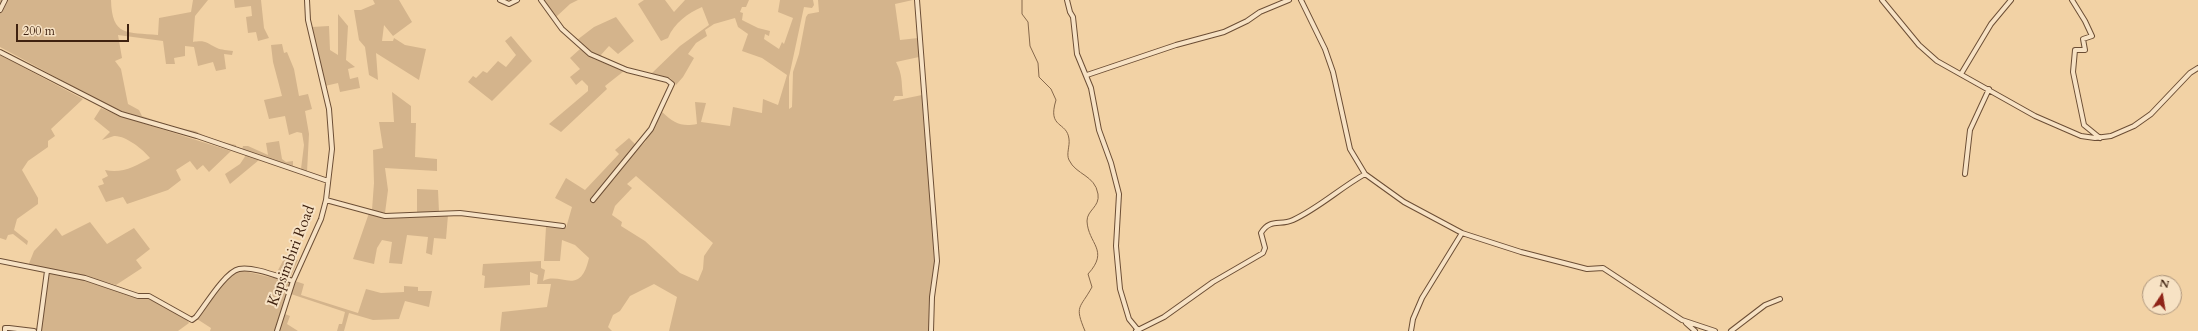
<!DOCTYPE html>
<style>
body{margin:0}
#map{position:relative;width:2198px;height:331px;overflow:hidden;background:#f2d2a5;font-family:Cardo,serif}
canvas{display:block}
.north{position:absolute;left:2142px;top:275px;width:40px;height:40px;box-sizing:border-box;background:#f7e2c4;border:1px solid #ad957c;border-radius:50%;rotate:12deg;font-size:11px;font-weight:700;line-height:16px;text-align:center;color:#3f2210}
.north::after{content:'';display:block;margin:auto;width:14px;height:18px;background:#8f2418;clip-path:polygon(50% 0,100% 100%,50% 72%,0 100%)}
.scale{position:absolute;left:16px;top:24px;width:113px;height:18px;box-sizing:border-box;border:2px solid #3f2210;border-top:0;padding-left:5px;font-size:12px;line-height:14px;white-space:nowrap;color:#3f2210;-webkit-text-stroke:3px #f7e2c4;paint-order:stroke}
</style>
<div id="map">
<canvas width="2198" height="331"></canvas>
<div class="north">N</div>
<div class="scale">200 m</div>
</div>
<script>
const context = document.querySelector('canvas').getContext('2d');
context.lineJoin = 'round';
function fill(path, color) {
  context.fillStyle = color;
  context.fill(path, 'evenodd');
}
function trace(path, color, width, dash) {
  context.strokeStyle = color;
  context.lineWidth = width;
  context.lineCap = dash ? 'butt' : 'round';
  context.setLineDash(dash || []);
  context.stroke(path);
}
function label(font, color, halo, rows, align = 'center') {
  context.font = font + ' Cardo,serif';
  context.lineWidth = 4;
  context.setLineDash([]);
  context.textBaseline = 'middle';
  context.strokeStyle = halo;
  context.fillStyle = color;
  for (const [text, x, y, turn = 0] of rows) {
    context.save();
    context.translate(x, y);
    context.rotate((+turn || 0) * Math.PI / 180);
    context.textAlign = isNaN(turn) ? turn : align;
    if (halo) context.strokeText(text, 0, 0);
    context.fillText(text, 0, 0);
    context.restore();
  }
}
fill(new Path2D(`
 M0 0H111C112 37 127 32 158 35L159 18 191 12 193 0H208L195 16 193 42C206 40 206 43 217 48 221 50 228 50 233 51L232 55 224 54 226 69 216 71 213 62 198 66 194 47 185 46V56L174 58 175 64H166L163 41 118 35 122 58 115 61 121 69 128 104 139 110 142 116 174 127 195 131 213 140 236 145V148L117 110 0 47Z
 M234 0H261L264 28 269 38 258 41 256 32 248 33 246 17 252 16 251 6 235 8Z
 M373 0H399L412 22 393 36 384 25 382 41H393L394 38 405 45 426 49 419 80 376 53 378 80 369 75 365 47 359 40 354 10H361L375 4Z
 M543 0H578L570 4 556 17Z
 M644 0H665L674 12 685 0H749L746 7H742L740 12 743 13 742 20 758 28 770 31 769 36 765 34 764 39 779 49 782 42 784 44 793 18 778 12 780 0H813L814 5 812 8 804 7 789 77V109L792 107 793 72 799 54 806 17 808 14 819 12 818 0H913L895 4 900 40 918 38 919 57 896 62C903 76 901 81 903 96H895L893 101 922 95 933 238 935 276 933 331H669L677 297 654 284 630 296 620 311 613 315 608 327 612 331H500L502 312 547 307 551 284H537L538 275 530 272V285L484 288 485 276 482 275 483 264 541 261V268L545 270 543 281C561 271 580 298 589 258L575 245 562 240 560 261H544L546 227 566 228 572 207 555 198 566 178 585 190 619 154 615 150 629 138 636 145C626 156 619 165 611 177 605 187 596 188 594 202L600 192 614 179 624 163 645 142 662 112C674 123 681 127 697 124L695 102 706 103 701 122 730 126 733 107 762 113 763 99 778 105 787 75 762 58 742 51 748 34 738 27 735 18 714 24 705 30 707 36 696 43 688 54 694 58 683 77 676 85 670 78 651 74 680 46 709 25 702 7C688 13 674 23 668 38L661 41 638 4ZM636 176 713 243 704 256 703 269 698 281 680 273 645 241 621 226 622 222 612 215 615 206 632 188 627 184Z
 M338 14 348 26 346 60 355 67 348 69 350 79 358 77 360 88 340 92 338 83 325 86 312 27 329 26 330 50 338 55Z
 M616 17 634 41 618 54 609 46 600 56 590 51 577 40 594 27Z
 M511 36 532 61 492 101 468 82 473 76 476 78 483 71 487 73 498 61 506 67 516 55 505 41Z
 M282 44 284 53 287 52 294 69 299 96 308 94 312 109 305 111 309 134 307 172 301 169 304 145 302 133 297 132 289 135 285 116 269 119 264 100 282 96 273 62 271 45Z
 M580 49 594 59 624 71 605 86 607 89 561 132 549 124 588 91V86L582 80 576 85 570 77 580 69 570 58Z
 M0 55 83 99 51 129 55 136 48 141V147L28 161 22 170 38 198V204L17 219 14 230 28 241 27 245 13 234 8 235 6 240 0 238Z
 M392 92 411 106V123H416L415 157 437 159V171L385 168 388 190 385 213 372 210 374 183 373 150 383 148 379 122H394Z
 M101 108 117 115 231 151 209 172 203 165 197 170 190 161 176 170 181 180 168 190 127 204 123 197 106 202 98 186 104 184 102 179 108 176 105 170C122 174 136 166 150 158 144 150 125 135 114 136 110 137 106 139 102 140L110 132 94 119Z
 M279 141 282 159 286 162 293 161V166L242 150 243 146H248L268 155 266 143Z
 M246 155 259 160 230 184 225 174 240 164Z
 M417 189 438 190 439 212H417Z
 M369 213 397 218 448 215 446 239 434 238 432 255 426 253 428 237 407 235 402 264 389 263 392 242 382 240 377 248 374 264 353 259Z
 M90 222 107 244 134 228 150 249 136 260 142 268 116 285 67 271 49 270 28 266 34 251 56 228 62 236Z
 M286 255 298 260 290 278 276 274Z
 M240 270 291 282 275 331H210L211 328 197 319 229 278Z
 M48 273C74 276 179 299 189 323L178 331H41Z
 M295 281 304 284 301 295 358 313 366 289 381 293 404 292V286L418 287V291H432L429 307 405 301 399 319 373 320 349 313 344 331H337L339 324H342L345 312 291 294Z
 M285 314 290 316 287 324 298 331H279Z`), '#d4b48c');
trace(new Path2D(`
 M1022 0V14L1028 22 1030 46 1038 63 1039 77 1051 89 1056 100C1047 129 1067 121 1069 139 1070 146 1066 154 1069 160 1076 175 1095 175 1098 194 1100 207 1087 210 1087 221 1088 244 1110 250 1088 274L1092 287C1080 309 1074 305 1085 331`), '#86684b', 1);
const minor = new Path2D(`
 M500 0 509 4 517 0
 M541 0 562 29 590 54 627 70 667 80 672 84 651 129 593 200
 M917 0 937 261 932 297 931 331
 M1067 0 1070 12 1073 17 1077 54 1091 88 1099 130 1111 163 1119 194 1116 246 1120 289 1129 319 1138 330
 M1301 0 1325 49 1333 72 1350 149 1365 174 1404 202 1462 233 1521 252 1587 269 1603 268 1682 320 1715 331
 M1882 0 1919 45 1937 61 2035 116 2081 136 2095 138 2111 136 2134 126 2151 114 2190 73 2198 68
 M2072 0 2085 21 2092 36 2083 39 2085 50H2075L2073 72 2084 125 2100 138
 M0 10 5 0
 M0 52 121 114 197 136 328 181
 M1961 74 1991 24 2011 0
 M1087 75 1176 45 1224 32 1247 21 1260 12 1289 0
 M1965 174 1970 130 1989 89
 M326 200 385 216 460 213 563 226
 M0 261 85 278 138 296H149L192 320 196 317C205 306 225 272 239 269 253 266 279 277 293 281
 M1686 323 1695 331
 M5 331V328H9L34 331
 M39 331 47 271
 M277 331 293 281 321 219 326 200 332 149 329 109 308 20 307 0
 M1136 331 1164 317 1213 282 1263 253 1265 248 1261 233C1270 218 1280 226 1293 220 1319 208 1340 188 1365 174
 M1411 331 1413 319 1422 298 1462 233
 M1731 331 1765 305 1780 299`);
trace(minor, '#6c4e35', 6);
trace(minor, '#f7e2c4', 4);
label('15px', '#3f2210', '#f7e2c4', [
 ["Kapsimbiri Road",292,256,-69]
]);
</script>
